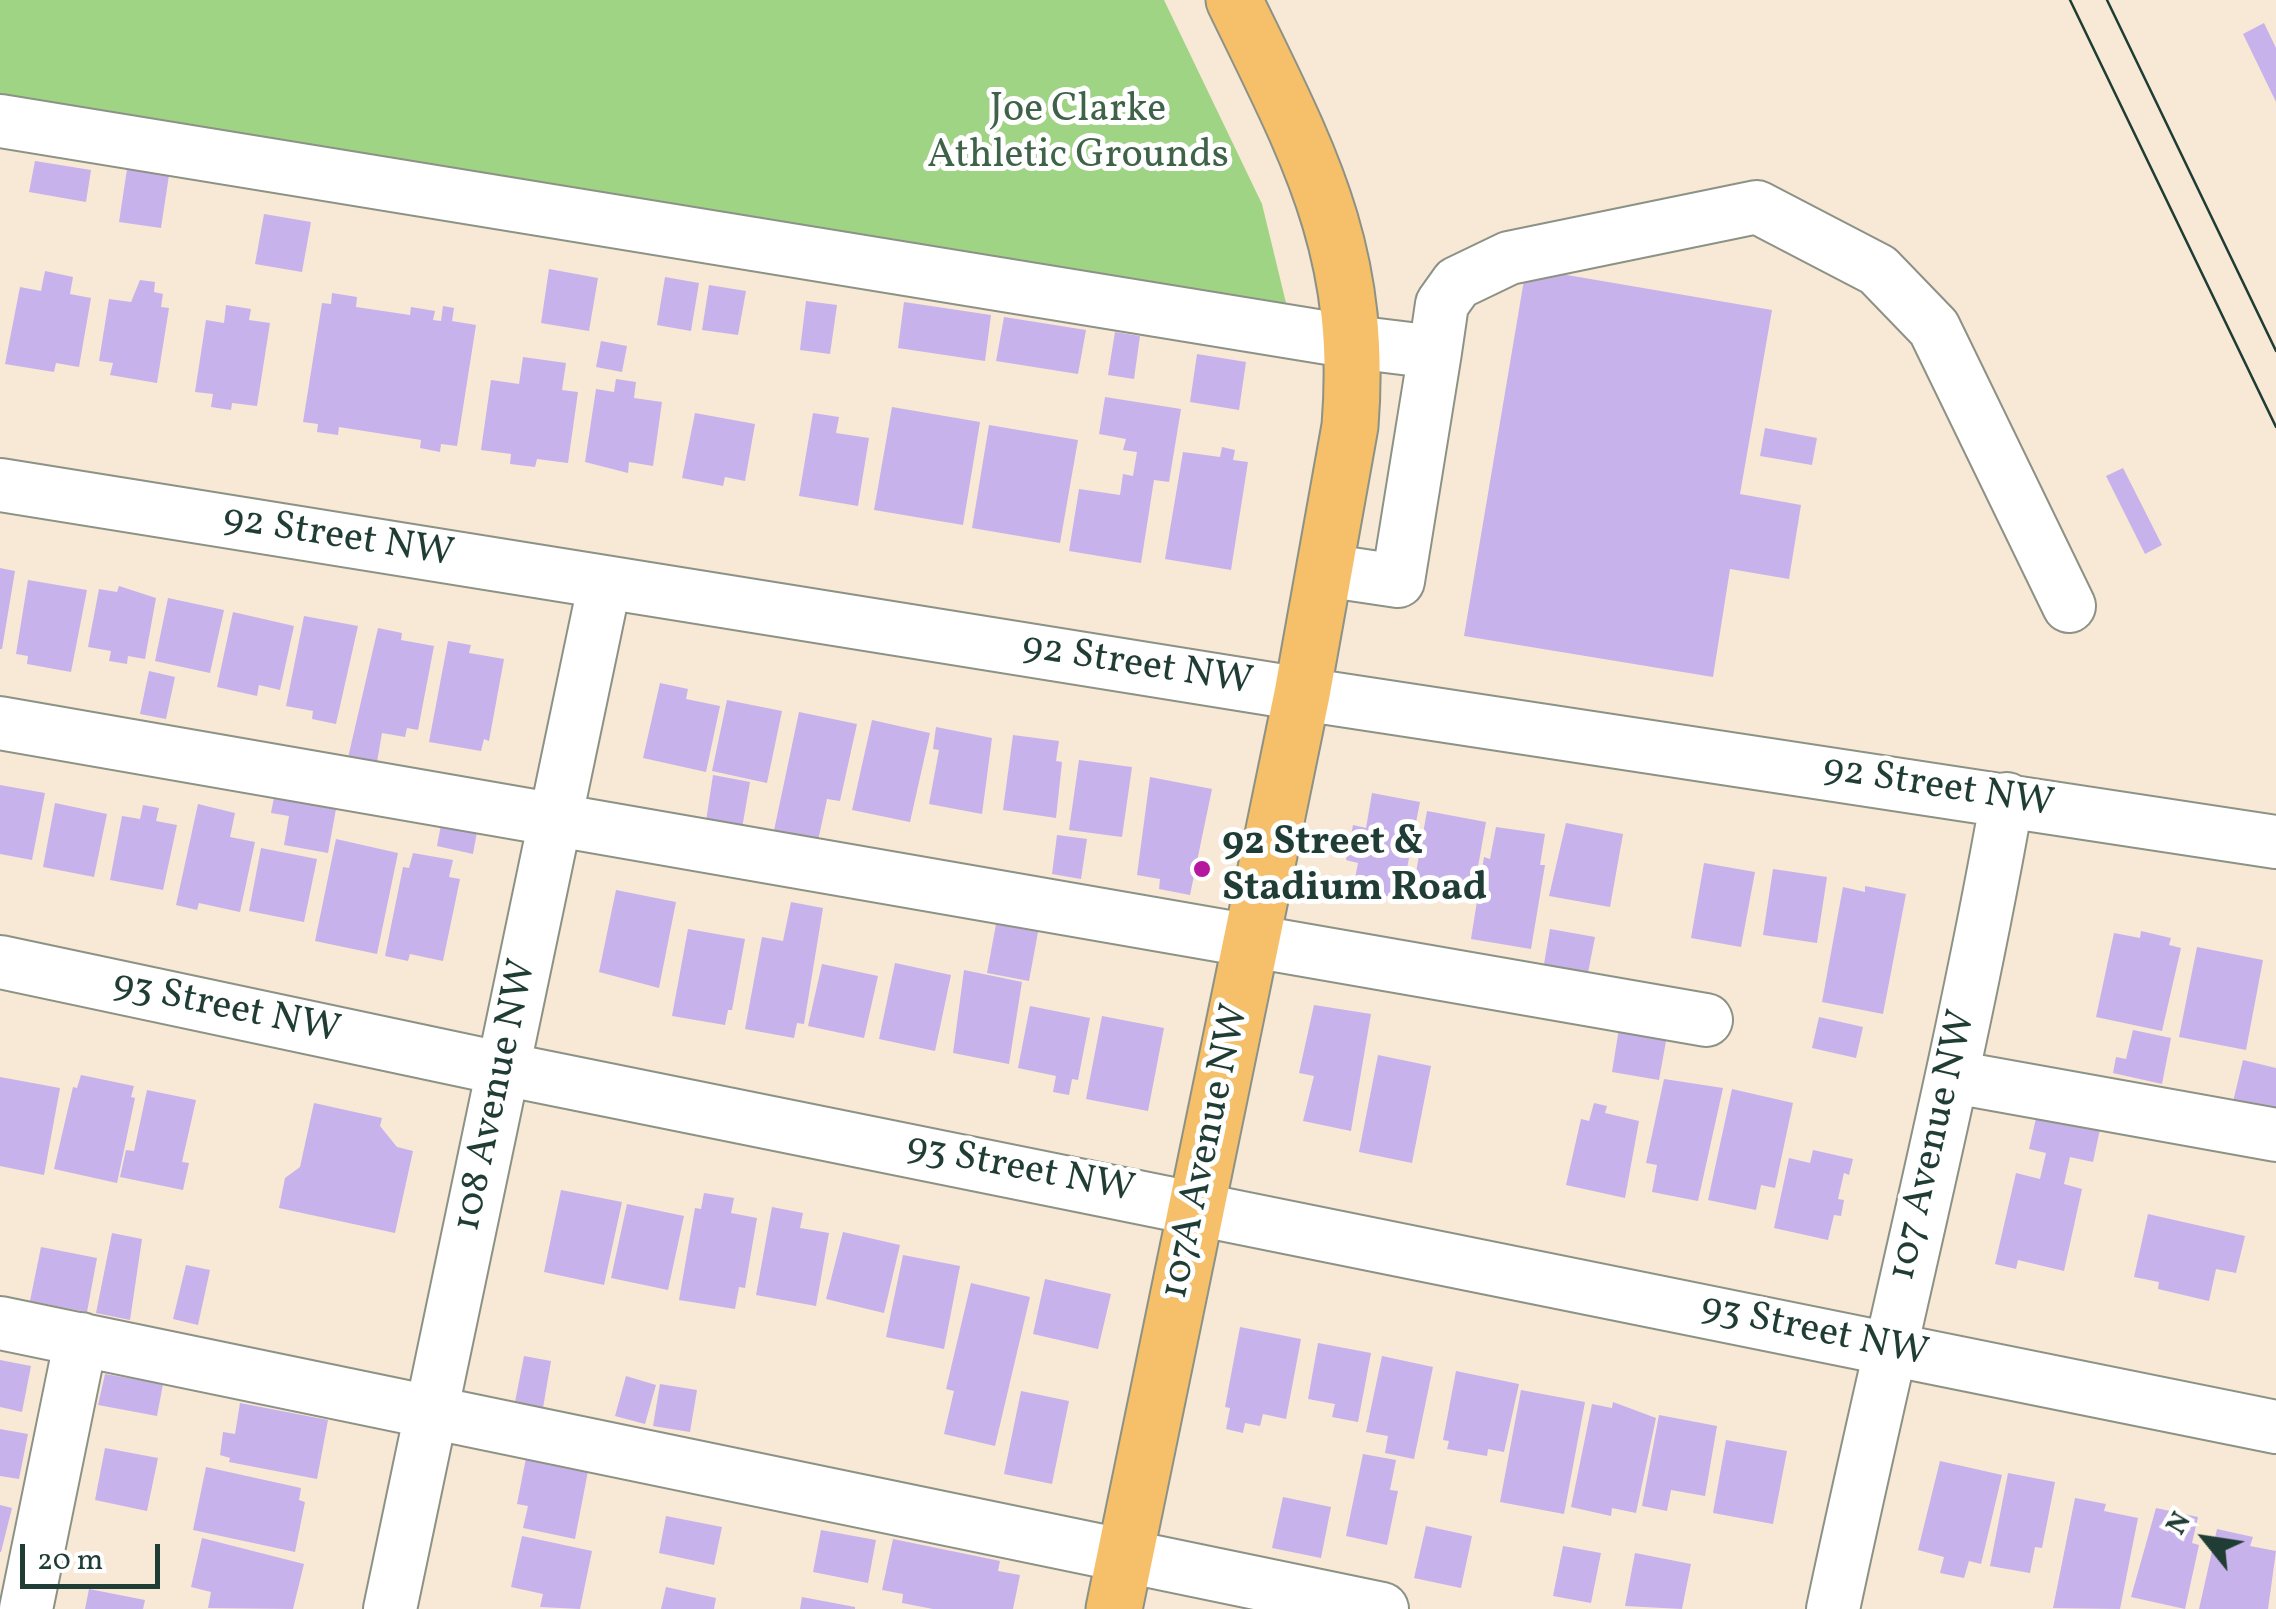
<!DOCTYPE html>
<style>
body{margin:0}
#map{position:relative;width:2276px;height:1609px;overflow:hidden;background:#f8e8d6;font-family:Vollkorn,serif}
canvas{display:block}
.north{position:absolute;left:2156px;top:1489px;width:100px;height:100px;-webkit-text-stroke:8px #fff;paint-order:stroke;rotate:300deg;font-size:28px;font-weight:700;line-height:40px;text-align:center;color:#1f3d34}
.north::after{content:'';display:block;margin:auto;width:35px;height:45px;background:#1f3d34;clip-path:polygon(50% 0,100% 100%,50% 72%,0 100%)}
.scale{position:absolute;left:20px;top:1544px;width:140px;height:45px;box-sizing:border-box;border:5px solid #1f3d34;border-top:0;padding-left:12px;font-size:30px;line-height:35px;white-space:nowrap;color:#1f3d34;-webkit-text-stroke:8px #fff;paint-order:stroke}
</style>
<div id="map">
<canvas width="2276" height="1609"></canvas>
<div class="north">N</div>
<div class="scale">20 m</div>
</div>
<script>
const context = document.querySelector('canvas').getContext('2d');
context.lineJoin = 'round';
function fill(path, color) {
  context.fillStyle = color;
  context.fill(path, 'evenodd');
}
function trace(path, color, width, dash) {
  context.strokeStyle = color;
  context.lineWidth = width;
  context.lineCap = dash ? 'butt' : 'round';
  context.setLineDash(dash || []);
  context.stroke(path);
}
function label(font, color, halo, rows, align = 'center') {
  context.font = font + ' Vollkorn,serif';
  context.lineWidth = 10;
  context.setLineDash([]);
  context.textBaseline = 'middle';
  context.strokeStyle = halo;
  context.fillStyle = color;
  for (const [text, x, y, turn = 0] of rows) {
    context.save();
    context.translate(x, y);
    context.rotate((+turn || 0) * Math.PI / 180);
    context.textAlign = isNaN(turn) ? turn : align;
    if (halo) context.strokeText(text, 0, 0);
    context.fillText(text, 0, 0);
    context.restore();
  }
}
fill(new Path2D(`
 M0 0H1164L1262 204 1287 307 0 104Z`), '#a0d485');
fill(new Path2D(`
 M2264 23 2276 48V102L2243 34Z
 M35 161 91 170 86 202 29 192Z
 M127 169 169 175 161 228 119 222Z
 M264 214 311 222 302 272 255 264Z
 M1526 268 1772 310 1740 494 1801 505 1789 579 1730 569 1713 677 1464 636Z
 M549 269 598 278 589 331 541 323Z
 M45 271 73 277 70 294 91 298 79 367 56 363 54 372 5 364 20 287 41 291Z
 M665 277 699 283 691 331 657 325Z
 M140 280 155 282 154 292 163 294 161 307 169 308 157 383 110 375 113 363 99 361 109 299 131 302Z
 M709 285 746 291 738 335 702 330Z
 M332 293 357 297 356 307 410 315 411 307 435 311 433 320 441 321 443 306 454 308 452 321 476 325 457 446 441 444 440 452 420 448 421 440 339 427 338 435 317 432 318 424 303 422 322 303 331 304Z
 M806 301 837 305 830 354 800 350Z
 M904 302 991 315 985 361 898 348Z
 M226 305 251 309 249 320 270 323 257 406 232 403 231 410 211 407 213 394 195 392 206 320 224 323Z
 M1004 317 1086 330 1078 374 996 361Z
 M1115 332 1140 336 1134 379 1108 375Z
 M601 341 627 346 622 372 596 367Z
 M1197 354 1246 362 1239 410 1190 402Z
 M523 357 566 363 562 390 578 392 568 463 537 459 535 467 510 464 511 454 481 450 491 380 519 384Z
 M616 379 636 382 634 398 662 402 653 466 629 462 628 473 585 462 596 389 614 392Z
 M1105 397 1181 409 1169 482 1154 480 1141 563 1069 551 1079 489 1120 495 1123 474 1133 476 1137 452 1123 450 1126 439 1099 434Z
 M892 407 980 422 963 525 874 510Z
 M695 413 755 424 745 481 725 477 723 486 682 478Z
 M813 413 839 417 836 433 869 438 858 506 799 496Z
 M989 425 1078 440 1060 543 972 528Z
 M1765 428 1817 438 1812 465 1760 456Z
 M1222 447 1235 450 1233 460 1248 462 1231 570 1165 559 1183 452 1220 457Z
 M2123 468 2162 545 2145 554 2106 476Z
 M0 568 15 571 2 649H0Z
 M28 580 87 590 71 672 27 664 28 656 16 654Z
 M119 586 156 598 145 659 128 656 127 664 109 661 111 651 88 647 99 589 117 592Z
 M168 598 224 610 210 673 155 661Z
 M233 612 294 626 280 690 259 685 257 696 217 687Z
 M304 616 358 626 336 724 312 719 313 711 286 706Z
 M378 628 402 633 401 640 434 646 418 730 407 728 405 737 382 733 376 768 347 762Z
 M448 641 471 645 469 653 504 659 489 741 484 739 481 751 429 742Z
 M149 671 175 677 166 719 140 714Z
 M660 683 688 689 686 699 720 706 706 772 643 758Z
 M727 700 782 711 767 783 712 771Z
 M799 712 857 724 840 801 827 799 816 850 772 840Z
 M872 720 930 733 910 822 852 810Z
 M936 727 992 738 982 814 929 804 939 750 933 749Z
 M1013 735 1059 741 1056 761 1062 762 1056 818 1003 810Z
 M1079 760 1132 767 1122 837 1069 830Z
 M713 775 750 782 740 840 704 834Z
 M1150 777 1212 789 1190 895 1159 889 1160 879 1137 875Z
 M0 785 45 793 32 860 0 854Z
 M275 792 293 796 292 801 336 809 328 853 284 845 289 816 271 813Z
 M1372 793 1420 802 1401 899 1353 889 1358 863 1346 860 1353 825 1366 828Z
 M55 803 107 814 94 877 43 867Z
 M198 804 235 813 230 837 255 842 240 912 199 903 197 910 176 905Z
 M143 805 159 808 156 821 177 825 163 890 110 880 122 816 140 819Z
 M1427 811 1486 822 1474 889 1415 878Z
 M442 819 478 826 473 854 437 846Z
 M1566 823 1623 834 1610 907 1549 896Z
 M1496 827 1545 834 1540 865H1545L1531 949 1471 939 1484 857 1490 859Z
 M1057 835 1087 839 1081 879 1052 874Z
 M336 839 398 853 377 954 315 941Z
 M261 848 317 859 304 922 249 911Z
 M413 853 453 860 449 877 460 879 443 961 410 954 408 961 385 956 403 867 409 868Z
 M1704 863 1755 872 1741 947 1691 938Z
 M1773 869 1827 877 1817 943 1763 935Z
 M1865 886 1906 894 1883 1014 1822 1002 1843 887 1865 892Z
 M616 890 676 902 659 988 599 972Z
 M791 902 823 908 804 1024 797 1023 794 1038 745 1029 762 937 783 941Z
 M996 924 1038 932 1029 981 987 973Z
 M688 929 745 939 732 1010H728L725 1025 672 1016Z
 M1550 929 1595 937 1586 983 1542 976Z
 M2141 931 2171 938 2169 945 2181 948 2162 1031 2096 1017 2114 933 2140 938Z
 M2197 947 2263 960 2246 1050 2179 1037Z
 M895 963 951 975 935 1051 879 1039Z
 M822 964 878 976 864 1038 808 1026Z
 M964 970 1022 982 1009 1064 953 1053Z
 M1314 1005 1371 1014 1351 1131 1303 1121 1314 1076 1299 1073Z
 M1030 1006 1090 1018 1078 1080 1072 1079 1069 1095 1053 1092 1056 1076 1018 1068Z
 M1102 1016 1164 1028 1148 1111 1086 1099Z
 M1819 1017 1863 1027 1856 1058 1812 1048Z
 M1620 1022 1668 1030 1659 1080 1612 1072Z
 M2133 1030 2171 1038 2162 1084 2113 1073 2116 1057 2126 1059Z
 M1378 1055 1431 1066 1412 1163 1359 1152Z
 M2243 1060 2276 1068V1116L2232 1106Z
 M81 1075 134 1086 131 1097 135 1098 117 1183 54 1169 73 1087 77 1088Z
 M0 1077 60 1088 44 1175 0 1166Z
 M1664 1079 1723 1088 1698 1201 1652 1192 1657 1165 1646 1163Z
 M1732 1089 1793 1103 1775 1188 1761 1185 1756 1210 1708 1200Z
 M147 1090 196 1100 182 1162 189 1163 183 1190 120 1177 126 1150 134 1151Z
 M314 1103 382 1118 380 1126 397 1147 413 1151 395 1233 279 1208 285 1178 300 1167Z
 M1594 1103 1607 1106 1605 1113 1639 1121 1625 1198 1566 1185 1581 1119 1589 1121Z
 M2037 1114 2100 1129 2093 1162 2070 1157 2064 1184 2082 1189 2064 1271 2018 1260 2016 1269 1995 1264 2016 1173 2040 1179 2046 1153 2029 1149Z
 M1813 1150 1853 1159 1849 1175 1844 1173 1838 1199 1844 1200 1841 1216 1834 1215 1828 1240 1774 1228 1789 1158 1810 1163Z
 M561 1190 622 1202 604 1285 544 1272Z
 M704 1193 734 1198 731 1213 757 1218 745 1288 739 1287 735 1309 679 1300 695 1208 701 1209Z
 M627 1204 684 1216 668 1290 611 1278Z
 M772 1207 803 1213 800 1228 829 1233 816 1306 756 1295Z
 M2148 1214 2245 1236 2236 1273 2216 1269 2209 1301 2158 1289 2159 1282 2134 1277Z
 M843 1232 900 1245 884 1313 826 1299Z
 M112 1233 142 1239 130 1320 96 1313Z
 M41 1247 97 1258 87 1312 30 1301Z
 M903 1255 960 1266 944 1349 886 1337Z
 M186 1265 210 1270 198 1325 173 1319Z
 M1045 1279 1111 1294 1098 1349 1033 1334Z
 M971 1283 1030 1297 995 1446 944 1434 954 1391 946 1389Z
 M1240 1327 1301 1339 1286 1419 1263 1414 1260 1426 1245 1423 1243 1433 1226 1429 1230 1408 1225 1407Z
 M1318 1343 1371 1353 1358 1422 1332 1417 1335 1404 1308 1399Z
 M524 1356 551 1361 543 1408 515 1402Z
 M1382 1356 1433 1367 1414 1459 1385 1453 1388 1436 1366 1432Z
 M0 1360 31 1366 22 1412 0 1407Z
 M1456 1371 1519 1384 1504 1452 1488 1449 1487 1456 1447 1449 1449 1441 1443 1440Z
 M105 1374 163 1384 157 1416 98 1405Z
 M626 1376 656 1385 645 1424 615 1416Z
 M660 1384 697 1390 690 1432 653 1426Z
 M1521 1390 1585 1402 1564 1514 1500 1502Z
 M1021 1391 1069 1401 1052 1484 1004 1474Z
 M1613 1402 1656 1418 1636 1513 1612 1508 1611 1516 1571 1507 1592 1404 1612 1408Z
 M240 1403 328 1420 317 1479 229 1462 230 1458 220 1455 223 1432 235 1434Z
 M1659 1415 1717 1426 1705 1496 1671 1490 1667 1511 1642 1506Z
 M0 1429 28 1434 19 1479 0 1476Z
 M1726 1440 1787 1451 1773 1524 1713 1513Z
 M105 1448 158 1458 147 1511 95 1500Z
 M1363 1454 1396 1460 1390 1490 1398 1491 1387 1545 1346 1536Z
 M526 1458 588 1471 575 1539 523 1528 528 1506 517 1504Z
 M1940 1461 2002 1475 1981 1564 1969 1561 1964 1578 1940 1573 1944 1557 1918 1550Z
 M206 1467 301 1488 299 1500 305 1502 295 1552 193 1530Z
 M2008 1473 2055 1482 2042 1548 2035 1547 2030 1573 1990 1566Z
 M1283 1497 1331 1507 1321 1558 1272 1548Z
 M2075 1498 2106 1504 2104 1511 2138 1518 2120 1609 2053 1608Z
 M0 1505 12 1508 1 1552H0Z
 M2156 1508 2198 1517 2192 1543 2199 1545 2185 1609 2131 1597Z
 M666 1516 722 1527 714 1565 659 1553Z
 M1426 1526 1472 1536 1461 1588 1414 1578Z
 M2217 1529 2253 1537 2250 1546 2276 1551 2268 1609H2199Z
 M821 1530 876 1540 868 1583 813 1572Z
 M522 1536 592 1551 580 1609 540 1607 543 1594 511 1587Z
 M202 1538 304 1564 293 1609 208 1608 211 1592 191 1587Z
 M893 1539 1000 1561 998 1571 1020 1575 1013 1609H933L902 1603 903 1594 882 1590Z
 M1563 1546 1601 1553 1591 1603 1553 1596Z
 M1635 1553 1691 1564 1682 1609 1625 1606Z
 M666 1587 716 1598 714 1609H661Z
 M89 1589 145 1600 143 1609H85Z
 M802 1597 855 1607V1609H800Z`), '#c8b2eb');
const minor = new Path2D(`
 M0 121 1353 342 1435 352 1398 581 1324 570
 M1435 352 1442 304 1457 283 1509 258 1757 207 1878 270 1934 328 2069 606
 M0 485 1302 694 2276 842
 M0 723C569 818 1136 926 1706 1020
 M0 962 504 1069 2276 1427
 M1954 1077 2276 1135
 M0 1323 1382 1609
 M26 1609 81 1339
 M390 1609 605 582
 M1833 1609C1890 1339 1959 1071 2007 799`);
const major = new Path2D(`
 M1114 1609 1302 694 1350 426C1364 250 1308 153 1234 0`);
trace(minor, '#8c9285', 56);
trace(major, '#8c9285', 59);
trace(minor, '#fff', 52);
trace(major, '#f6c06b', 55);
trace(new Path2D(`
 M2070 0 2276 427
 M2107 0 2276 351`), '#1f3d34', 2.5);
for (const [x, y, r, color] of [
 [1202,869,10,"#b5179e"]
]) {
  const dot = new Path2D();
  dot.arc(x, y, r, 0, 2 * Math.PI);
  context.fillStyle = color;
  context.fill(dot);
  trace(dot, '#fff', 4);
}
label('40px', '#3f6348', '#fff', [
 ["Joe Clarke",1078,113],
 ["Athletic Grounds",1078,159]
]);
label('40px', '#1f3d34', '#fff', [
 ["92 Street NW",338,539,9],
 ["92 Street NW",1137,667,9],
 ["92 Street NW",1938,789,9],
 ["93 Street NW",226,1010,12],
 ["108 Avenue NW",498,1096,-78],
 ["107 Avenue NW",1935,1146,-77],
 ["107A Avenue NW",1208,1152,-78],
 ["93 Street NW",1020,1171,11],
 ["93 Street NW",1814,1333,12]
]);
label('bold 40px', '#1f3d34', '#fff', [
 ["92 Street &",1222,846],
 ["Stadium Road",1222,892]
], 'left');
</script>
